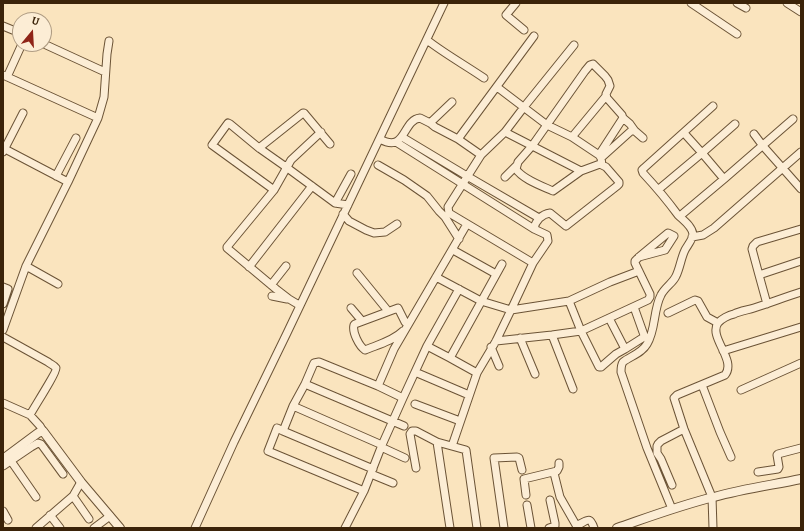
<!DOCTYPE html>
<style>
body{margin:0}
#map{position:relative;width:804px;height:531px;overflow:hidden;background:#fae4be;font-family:Alegreya,serif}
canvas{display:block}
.frame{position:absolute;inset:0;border:4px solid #3b2309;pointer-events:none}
.north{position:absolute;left:12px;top:12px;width:40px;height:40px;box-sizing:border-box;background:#fcedd5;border:1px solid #af9c83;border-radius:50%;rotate:18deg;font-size:11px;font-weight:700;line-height:16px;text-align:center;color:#3b2309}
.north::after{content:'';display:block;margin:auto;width:14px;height:18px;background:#8f2418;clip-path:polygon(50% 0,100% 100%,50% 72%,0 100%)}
</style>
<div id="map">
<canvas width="804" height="531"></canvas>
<div class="frame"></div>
<div class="north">U</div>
</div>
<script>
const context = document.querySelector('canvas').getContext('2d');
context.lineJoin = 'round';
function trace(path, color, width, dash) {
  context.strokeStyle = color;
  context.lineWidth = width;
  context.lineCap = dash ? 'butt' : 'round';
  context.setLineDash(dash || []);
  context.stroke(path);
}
const minor = new Path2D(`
 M516 3 506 15 524 30
 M691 3 737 34
 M737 3 746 8
 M787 3 801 12
 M3 26 20 33
 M427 40C445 54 465 65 484 78
 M44 44 105 72
 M3 75 98 118
 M7 77 22 44
 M497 87 547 125 572 137 599 155 601 158 602 165
 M623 118 630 124 635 131
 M430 123 452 102
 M505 132 581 171 600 164 606 167 619 182V184L617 186 566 226 550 213C542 214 535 221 534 229
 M754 134 763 146 801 189
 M402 137 467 176 539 218
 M572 137 606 96
 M380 139C406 154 402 120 420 118L430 123 435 127 458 139
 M396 142 534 229 547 235 548 241 533 263 511 310 496 341 477 373 452 446
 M259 148 303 113H304L330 144
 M5 149 68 182
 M3 152 23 113
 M481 155 505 132 524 107 574 45
 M601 158 631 131H635L643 138
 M378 165 404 180 427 196 439 211 445 217 459 239
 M581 171 553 191C542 186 522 179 516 169L518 162 532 146 585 71 590 65 593 64 605 76 608 80 610 86 606 94 607 98 622 115 623 118 599 155
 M56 176 76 138
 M505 177 516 166
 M724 179 793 119
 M659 189 702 153 735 124
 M274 190 212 145 228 123 230 124 259 148 286 167 335 203 348 205
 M335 203 351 174
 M343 214 349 221 366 230 374 233 385 232 397 224
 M680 216 724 179 702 153 684 133
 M801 229 757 242 753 246 752 249 759 275 801 261
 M692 237 703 235 714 228 801 152
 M453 250 496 274
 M533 263 449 213 448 207 481 155 458 139 534 36
 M26 266 58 284
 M249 267 312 186
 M357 273 388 311
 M759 275 767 304
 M436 277 481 301 511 310 569 301 610 282 639 271
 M271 285 286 266
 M3 287 8 289 3 304
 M272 296 287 299
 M569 301 581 331 599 367H601L616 354 625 349
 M299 305 289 299 276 289 227 248V247L274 190 291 160 321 132
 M351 308 362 321
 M668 313 695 300 698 301 707 317 718 323
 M609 318 625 349 644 337V335L634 307
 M3 330 26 266 68 182 98 118 104 97 107 54 109 41
 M403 331C393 341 377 345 365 350 359 346 352 332 354 325L355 324 398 308 405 322 408 324
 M552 335 573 389
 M3 337 48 362C50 364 54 365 56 368 57 372 33 409 30 415
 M520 338 535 374
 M496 341 552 335 581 331 648 300 650 297V294L635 263V261L639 257 668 233 674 236 665 250 639 257
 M427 346 450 358 477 373
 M491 347 499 366
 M723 351 801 327
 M450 358 502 264
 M415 372 469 395
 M305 384 293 406 283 431 277 428 268 451 364 491
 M702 385 720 432 731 457
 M378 386 394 349 467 224
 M741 390 801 363
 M403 398 378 386 319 362 314 363 305 384 404 426
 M3 403 30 415 40 426 43 431
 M415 404 460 421
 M293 406 382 445
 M283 431 373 469
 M381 447 405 458
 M11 461 36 497
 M3 466 31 447 38 443 41 444 44 448 63 474
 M416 468 410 434 412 431H416L437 442
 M758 472 778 469 779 467 777 455 778 454 801 448
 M554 473 560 497 576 525H578C588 520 590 516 594 528
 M371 474 393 483
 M672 485 661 459 657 453V446L658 444 661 441 684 429
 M526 495 524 479 557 471 559 467V463
 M73 496 89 519
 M527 505 531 528
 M672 509 647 448 621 372C621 369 621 365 623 362 631 356 642 353 647 344 656 330 653 310 661 295 665 287 673 283 676 276 680 268 681 258 685 250 687 246 693 239 693 234 692 226 683 220 678 215 667 200 656 187 643 173L642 170 644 168 713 106
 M3 511 8 520
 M50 515 60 528
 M36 528 73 496 81 482
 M94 528 110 516
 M195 528 234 442 287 333 444 3
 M345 528 364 491 382 445 403 398 427 346 459 289
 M450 528 437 442 466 450 477 528
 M504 528 494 458 517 457 519 458 522 470
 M549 528 555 526V523L550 500
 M713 528 712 497 684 429 674 398 677 395 725 375C737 360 708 337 718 323 721 319 729 315 734 314 740 311 748 310 754 308 770 303 785 297 801 292`);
const tertiary = new Path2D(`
 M3 459 38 433 43 431 81 482 120 528
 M617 528C649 517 681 505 714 497 742 489 772 485 801 479`);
trace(minor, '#6b5336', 9);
trace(tertiary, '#6b5336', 10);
trace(minor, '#fcedd5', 7);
trace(tertiary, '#fcedd5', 8);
</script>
